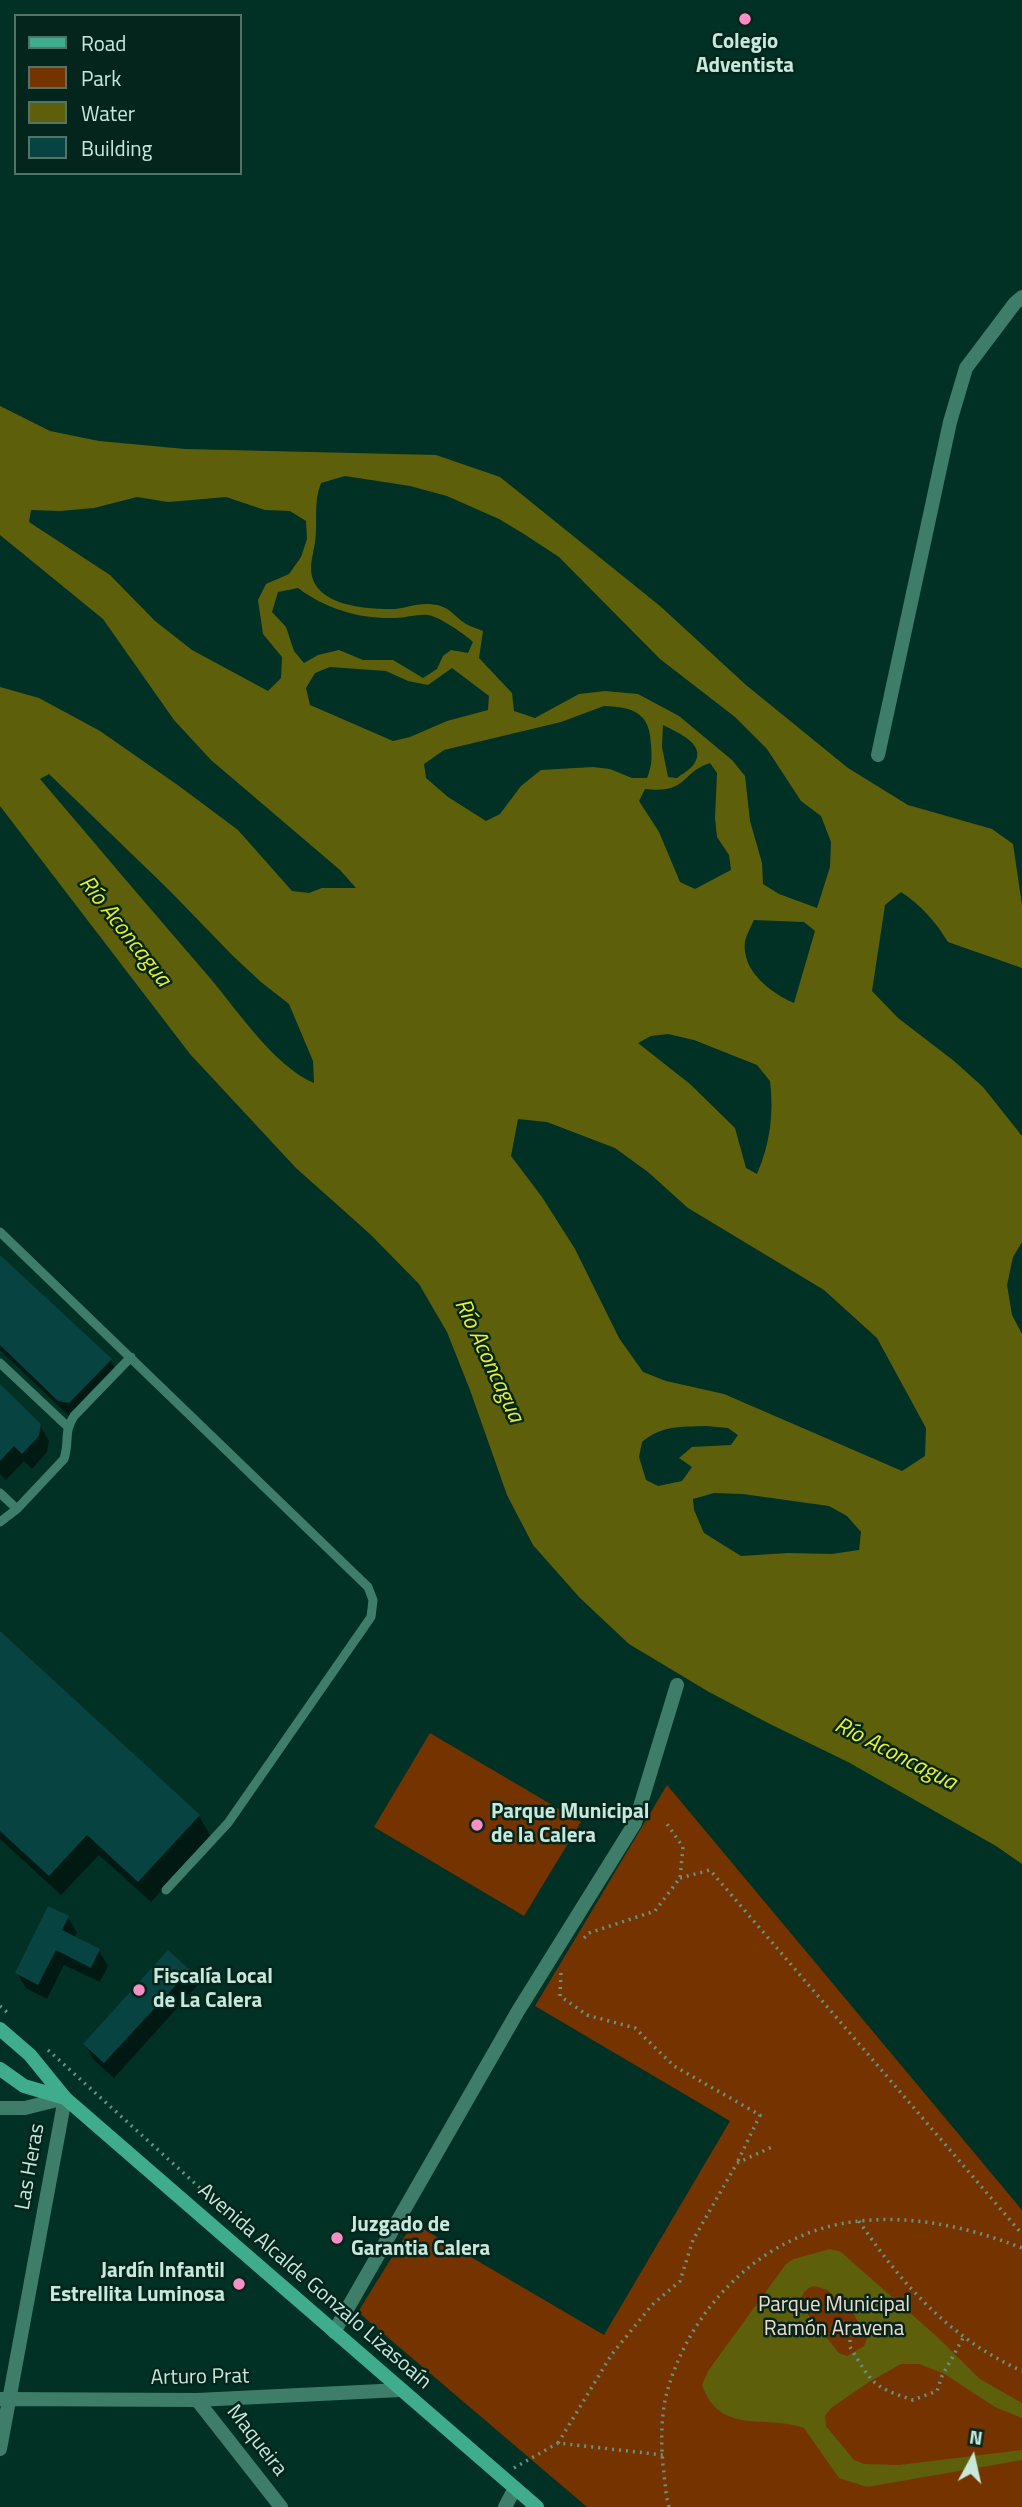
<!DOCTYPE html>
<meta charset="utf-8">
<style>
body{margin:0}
#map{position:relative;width:1022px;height:2507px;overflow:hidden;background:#003124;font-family:"Titillium Web",sans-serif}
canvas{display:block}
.legend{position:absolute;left:14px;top:14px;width:228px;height:161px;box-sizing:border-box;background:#04251c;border:2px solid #537369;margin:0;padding:9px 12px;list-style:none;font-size:21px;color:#c9e8dc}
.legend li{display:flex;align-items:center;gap:14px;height:35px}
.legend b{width:35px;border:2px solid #537369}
.north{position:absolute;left:938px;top:2423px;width:70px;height:70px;-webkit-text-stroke:5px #04251c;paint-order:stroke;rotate:8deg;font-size:19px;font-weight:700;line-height:28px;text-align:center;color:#c9e8dc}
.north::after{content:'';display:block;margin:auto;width:24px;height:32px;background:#c9e8dc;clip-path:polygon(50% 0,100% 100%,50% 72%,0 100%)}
</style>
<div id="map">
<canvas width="1022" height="2507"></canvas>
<ul class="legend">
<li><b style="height:9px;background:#3fad8d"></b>Road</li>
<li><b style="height:19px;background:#753300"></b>Park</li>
<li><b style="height:19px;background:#5e5f0b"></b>Water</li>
<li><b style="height:19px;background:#074341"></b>Building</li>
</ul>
<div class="north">N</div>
</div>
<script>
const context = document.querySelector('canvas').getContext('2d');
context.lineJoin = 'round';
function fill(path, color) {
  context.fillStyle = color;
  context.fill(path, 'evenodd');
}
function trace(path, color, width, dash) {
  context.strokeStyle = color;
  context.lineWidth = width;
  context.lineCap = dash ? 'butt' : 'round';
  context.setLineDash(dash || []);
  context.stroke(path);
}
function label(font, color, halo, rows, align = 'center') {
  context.font = font + ' "Titillium Web",sans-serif';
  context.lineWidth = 5;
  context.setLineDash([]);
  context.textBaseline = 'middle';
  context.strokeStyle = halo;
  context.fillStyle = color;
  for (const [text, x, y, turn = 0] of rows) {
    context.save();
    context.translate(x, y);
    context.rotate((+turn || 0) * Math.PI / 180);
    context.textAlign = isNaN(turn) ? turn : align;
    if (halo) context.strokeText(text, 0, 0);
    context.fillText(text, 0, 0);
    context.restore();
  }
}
fill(new Path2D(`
 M430 1733 581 1822 524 1916 374 1827Z
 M667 1785 1022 2210V2507H587L358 2312 413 2223 604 2335 730 2121 535 2006Z`), '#753300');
fill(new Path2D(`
 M0 406 50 431 99 441 185 449 436 455 500 477 660 606 746 685 848 768 908 805 992 829 1013 844 1022 905V968L948 942C935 921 922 906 901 892L885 905 872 991 898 1018 954 1061 983 1087 1022 1136V1242L1013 1257 1007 1285 1012 1315 1022 1334V1864L996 1846 848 1762 770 1724 709 1692 629 1644 580 1598 533 1545 507 1495 470 1390 447 1332 419 1284 370 1234 296 1168 190 1054 0 806V687L39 698 100 731 179 786 238 830 292 891 309 893 322 888H356L340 870 211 760 174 720 103 619 0 535ZM345 476 410 486 447 496 499 519 524 534 559 557 660 659 735 717 767 749 801 801 821 816 831 842 830 867 817 908 779 894 763 884 762 863 750 821 745 776 732 760 679 716 638 694 605 691 579 694 535 718 514 711 512 693 479 658 483 631C478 629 472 627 468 625 455 618 453 609 437 605 417 601 405 610 389 609 361 609 312 604 311 569 311 560 314 550 315 542 318 522 313 503 321 483ZM137 497 168 502 226 497 265 510 290 511 306 521 307 539 301 557 289 574 266 584 258 600 263 634 282 657 281 678 268 691 192 650 155 621 110 575 29 522 31 510 60 511 94 508ZM298 588C326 609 359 619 395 618 404 618 419 614 427 615 437 615 466 635 473 642L468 653 451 650 443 656 437 669 423 678 393 660H363L339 650 318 655 304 663 294 651 286 627 272 612 278 592ZM330 667 386 671 408 681 428 685 452 668 489 696 488 710 447 721 410 737 393 741 310 705 306 688 315 673ZM604 706C634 707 650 713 651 745 652 758 652 766 647 778H632L610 769 593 767 541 770 521 786 500 814 486 821 448 797 426 778 424 764 444 750 561 722ZM663 725C676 732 708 744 694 764 691 769 682 774 677 778L668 777 662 747ZM710 763 717 773 715 818 717 837 729 855 731 870 695 889 680 882 659 832 639 801 645 789C688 794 681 772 710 763ZM49 774 169 890 233 956 261 982 289 1004 313 1061 314 1083C275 1067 237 1010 210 978 153 912 97 846 40 779ZM754 920 804 922 815 931 794 1003C771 993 741 971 745 941 747 934 751 926 754 920ZM668 1034 694 1040 757 1065 770 1081C774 1114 770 1144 757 1174L746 1168 735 1128 690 1084 638 1043 651 1036ZM518 1119 547 1122 615 1148 648 1172 688 1208 824 1290 877 1338 926 1428 925 1456 902 1471 724 1394 666 1381 643 1372 619 1338 575 1249 542 1197 511 1156ZM706 1426 728 1428 738 1435 731 1445 692 1447 679 1458 692 1467 682 1481 658 1486 646 1480 639 1457 642 1442C662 1425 681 1427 706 1426ZM714 1493 743 1494 829 1506 847 1516 861 1532 859 1550 832 1554 788 1553 741 1556 704 1533 694 1510 693 1499Z
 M830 2249 841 2252 935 2335 980 2379 1022 2403V2418L995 2407 943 2373 919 2364H901L869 2382 831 2408 825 2416 826 2426 854 2460 864 2464 899 2465 1022 2450V2460L867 2487 839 2478 804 2428C765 2414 720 2436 702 2385L708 2371 786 2264 794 2259ZM815 2286 827 2290 852 2311 867 2338 864 2346 847 2356 839 2353 801 2306C800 2296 805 2287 815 2286Z`), '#5e5f0b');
fill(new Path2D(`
 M0 1257 111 1361 119 1376 78 1418 69 1416 0 1350Z
 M0 1387 40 1425 49 1441 47 1452 32 1469 24 1461 6 1480 0 1474Z
 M0 1633 199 1816 211 1837 151 1902 99 1855 61 1895 0 1839Z
 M68 1917 77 1933 74 1938 99 1951 108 1966 100 1982 64 1965 47 1999 26 1988 17 1973Z
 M188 1971 197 1986 114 2078 94 2060 85 2045Z`), '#0007');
fill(new Path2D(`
 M0 1255 112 1359 69 1403 58 1401 0 1345Z
 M0 1384 41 1424 39 1436 22 1454 14 1446 0 1461Z
 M0 1631 200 1815 138 1882 87 1835 49 1876 0 1831Z
 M48 1906 69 1916 62 1930 100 1949 91 1968 56 1950 38 1985 15 1973Z
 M168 1950 190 1970 104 2063 83 2044Z`), '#074341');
trace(new Path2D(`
 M680 1878 710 1870 1022 2234
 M584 1938 589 1933 655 1911 680 1878 683 1847 665 1821
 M561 1973 560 1996 587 2015 635 2028 674 2066 760 2115 737 2163
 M0 2006 9 2014
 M48 2050 286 2266
 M859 2221C902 2285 951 2339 1022 2371
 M850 2340V2347C873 2384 871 2386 913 2400L937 2391 942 2376 963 2338
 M558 2443 612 2354 652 2305 680 2281 693 2240 737 2163 772 2147
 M514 2468 558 2443 663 2455
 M669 2507C665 2493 665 2479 663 2465 661 2443 661 2417 666 2396 689 2306 766 2230 860 2221 915 2215 971 2228 1022 2248`), '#699184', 3.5, [2, 5]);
trace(new Path2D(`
 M0 1232 368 1587 373 1600 371 1617 228 1823 166 1890
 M0 1363 67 1426
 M0 1493 17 1509
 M0 1522 17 1509 64 1459C70 1440 63 1433 74 1416L131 1357`), '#3e7d69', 9);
trace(new Path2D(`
 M878 755 950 422 966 368 1015 303 1022 297
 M334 2332 518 2011 635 1823 677 1685
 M197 2400 281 2507
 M505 2507 515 2488`), '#3e7d69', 14);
trace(new Path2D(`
 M0 2108H25L65 2098 0 2449
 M1 2399 197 2400 401 2390`), '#3e7d69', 14);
trace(new Path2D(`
 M0 2029 30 2055 65 2098 537 2507
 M0 2069 24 2086 65 2098`), '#3fad8d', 14);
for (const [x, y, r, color] of [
 [745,19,7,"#fb8fc4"],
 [477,1825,7,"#fb8fc4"],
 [139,1990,7,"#fb8fc4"],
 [337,2238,7,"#fb8fc4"],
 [239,2284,7,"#fb8fc4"]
]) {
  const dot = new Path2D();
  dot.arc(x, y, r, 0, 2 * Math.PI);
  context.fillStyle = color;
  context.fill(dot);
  trace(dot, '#04251c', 2.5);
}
label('bold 21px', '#c9e8dc', '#04251c', [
 ["Colegio",745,43,"center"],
 ["Adventista",745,67,"center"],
 ["Parque Municipal",491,1813],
 ["de la Calera",491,1837],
 ["Fiscalía Local",153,1978],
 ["de La Calera",153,2002],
 ["Juzgado de",351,2226],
 ["Garantia Calera",351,2250],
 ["Jardín Infantil",225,2272,"right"],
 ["Estrellita Luminosa",225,2296,"right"]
], 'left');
label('21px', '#c9e8dc', '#04251c', [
 ["Las Heras",31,2167,-80],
 ["Avenida Alcalde Gonzalo Lizasoaín",314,2287,41],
 ["Arturo Prat",200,2378,-1],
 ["Maqueira",256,2441,52]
]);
label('21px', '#f6d9ca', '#04251c', [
 ["Parque Municipal",834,2306],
 ["Ramón Aravena",834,2330]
]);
label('italic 23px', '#edef27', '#04251c', [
 ["Río Aconcagua",124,932,52],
 ["Río Aconcagua",488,1361,65],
 ["Río Aconcagua",895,1755,27]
]);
</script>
